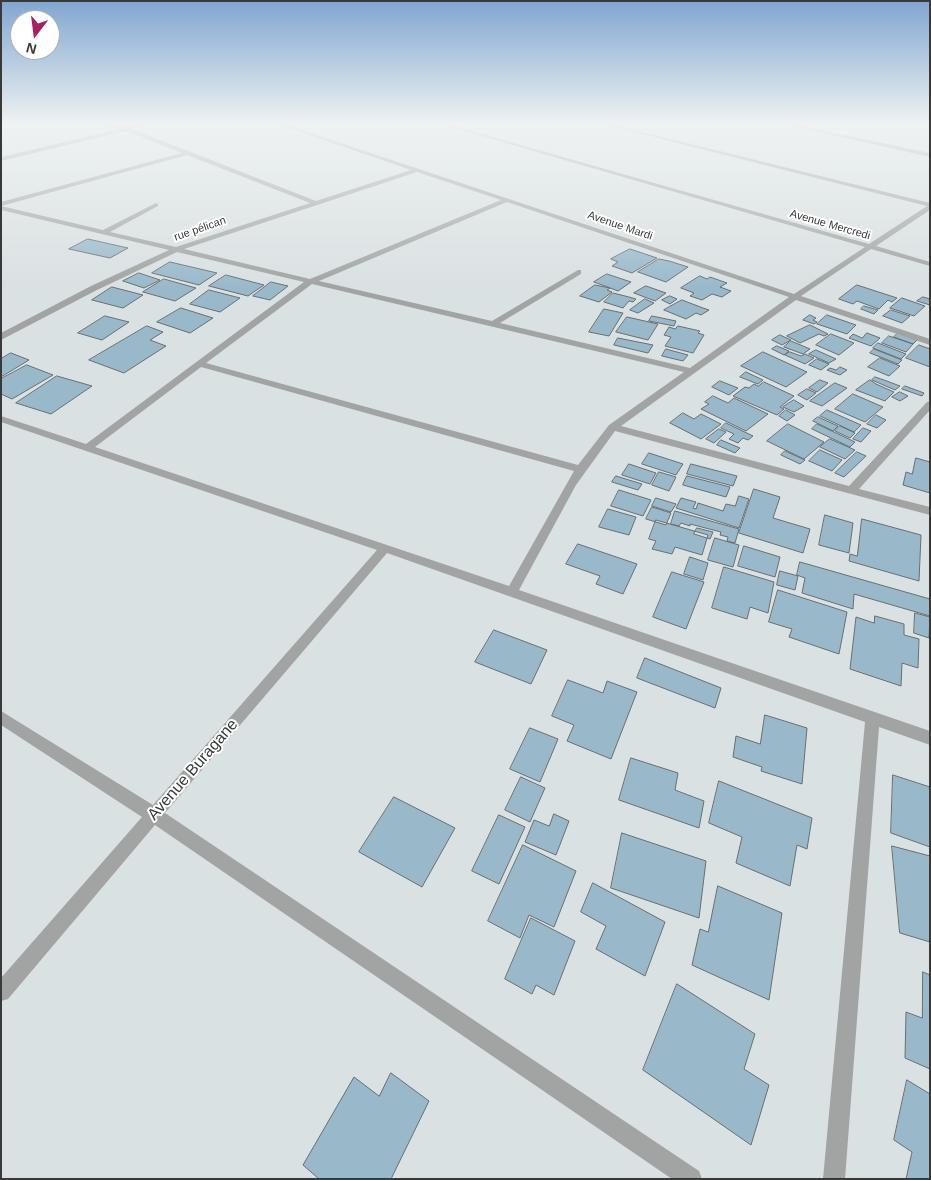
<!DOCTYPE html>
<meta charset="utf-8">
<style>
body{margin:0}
#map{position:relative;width:931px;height:1180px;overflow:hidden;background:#dae1e2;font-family:Arial,sans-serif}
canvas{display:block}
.frame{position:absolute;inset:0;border:2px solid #383a3a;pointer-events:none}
.north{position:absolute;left:10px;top:10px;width:50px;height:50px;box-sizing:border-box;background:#fff;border:1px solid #afb0b0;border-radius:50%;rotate:195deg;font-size:14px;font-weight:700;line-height:20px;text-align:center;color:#383a3a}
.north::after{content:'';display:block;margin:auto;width:18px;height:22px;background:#ab1f60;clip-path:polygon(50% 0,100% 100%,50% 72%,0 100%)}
</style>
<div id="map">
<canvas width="931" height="1180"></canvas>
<div class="frame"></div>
<div class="north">N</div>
</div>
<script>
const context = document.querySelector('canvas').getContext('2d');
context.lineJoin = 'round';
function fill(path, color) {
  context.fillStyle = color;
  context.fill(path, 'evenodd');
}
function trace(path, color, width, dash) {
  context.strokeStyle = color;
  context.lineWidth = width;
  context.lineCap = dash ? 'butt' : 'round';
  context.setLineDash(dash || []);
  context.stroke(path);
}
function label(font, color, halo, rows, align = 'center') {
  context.font = font + ' Arial,sans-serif';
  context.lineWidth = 4;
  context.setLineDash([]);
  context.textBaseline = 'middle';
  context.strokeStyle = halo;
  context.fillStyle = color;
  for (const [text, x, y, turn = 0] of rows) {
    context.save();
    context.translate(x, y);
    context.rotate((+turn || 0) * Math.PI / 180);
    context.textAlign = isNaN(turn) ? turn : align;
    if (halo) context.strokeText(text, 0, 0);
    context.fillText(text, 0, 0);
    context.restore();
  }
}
const building = new Path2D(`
 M88 239 128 248 110 258 69 249Z
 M630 249 657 258 632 273 612 266 618 262 611 259Z
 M659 259 669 261 688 267 666 282 638 272Z
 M170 262 217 273 199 285 152 273Z
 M139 273 160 280 144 288 123 281Z
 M607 274 631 282 618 291 594 282Z
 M226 275 264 285 248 296 209 286Z
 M700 276 707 279 710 277 727 283 720 287 731 291 722 297 712 294 702 300 690 296 694 293 681 288Z
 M164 279 196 288 175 301 143 292Z
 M271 282 288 286 270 300 253 296Z
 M595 285 610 288 607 290 612 292 599 302 580 296Z
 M857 285 897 298 892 302 888 300 879 309 857 301 853 304 839 299Z
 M646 286 666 293 655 301 634 293Z
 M112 287 143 295 123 308 92 300Z
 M209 290 240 298 220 312 190 304Z
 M613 293 629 297 636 299 633 302 629 301 623 308 604 302Z
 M670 296 677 299 670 304 662 300Z
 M923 297 930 299V305L917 301Z
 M902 298 925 306 914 316 890 308Z
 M645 299 654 303 638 313 630 310Z
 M682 300 703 308 709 310 701 315 696 313 686 319 664 310Z
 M864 306 878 310 874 314 861 309Z
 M181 308 213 318 190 333 157 322Z
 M604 309 623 313 609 336 589 332Z
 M891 310 910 316 902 323 883 316Z
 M810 315 816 318 813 320 817 322 814 324 803 320Z
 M827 315 856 325 847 334 817 324Z
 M105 316 129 322 102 340 78 333Z
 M652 316 676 321 674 326 649 321Z
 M627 317 658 324 648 340 616 332Z
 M810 325 828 334 824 336 819 334 800 343 787 336Z
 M147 326 163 332 150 340 166 346 124 373 89 360Z
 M678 326 700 331 698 333 704 335 693 353 665 346 671 337 664 335 669 327 675 329Z
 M867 333 880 338 871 346 849 338 853 334 862 338Z
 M898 333 917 340 913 344 894 337Z
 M831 334 854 343 839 355 816 345Z
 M780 335 791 340 782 345 772 340Z
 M889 336 913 344 906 352 882 343Z
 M618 338 653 345 648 353 614 345Z
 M791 341 810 349 803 354 784 347Z
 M878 343 906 354 901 359 873 348Z
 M919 345 930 349V367L906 358Z
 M777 346 789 351 784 355 772 349Z
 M666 349 688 355 683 361 662 356Z
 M874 349 902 360 898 364 870 353Z
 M816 350 836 359 829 363 809 354Z
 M763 352 807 372 786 387 741 366Z
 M790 352 801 356 805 354 814 358 805 364 785 355Z
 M11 353 29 360 1 377V359Z
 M880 358 900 366 889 376 868 367Z
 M817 359 829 364 821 370 809 365Z
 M27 365 53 375 12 399 1 394V379Z
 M840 367 847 370 840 375 827 370 830 368 836 370Z
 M746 372 763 380 758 384 740 377Z
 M57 376 92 386 51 414 16 403Z
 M875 377 884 380 900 386 895 390 872 380Z
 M820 380 828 383 817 392 809 388Z
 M870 380 876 384 894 392 885 401 856 390Z
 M720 381 738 388 729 395 712 387Z
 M764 382 794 396 780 407 784 409 777 415 733 396 745 387 749 388 754 384 758 386Z
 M835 383 847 388 822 406 810 401Z
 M905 386 924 393 922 396 902 389Z
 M807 389 816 393 807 400 798 395Z
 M900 392 908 396 900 401 892 397Z
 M853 394 883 407 865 422 835 409Z
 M713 396 728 403 734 398 768 414 746 431 701 409 709 404 705 402Z
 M794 400 804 406 794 412 783 407Z
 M786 410 795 415 787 421 779 416Z
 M827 410 861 425 854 432 820 416Z
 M683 413 694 419 701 414 721 424 701 439 670 423Z
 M876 415 886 420 877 428 867 424Z
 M818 417 838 426 833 431 813 421Z
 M726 423 753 436 748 440 743 438 738 443 729 439 734 434 721 428Z
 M788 424 824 442 804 459 767 441Z
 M817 424 855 442 850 447 812 429Z
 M840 426 855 433 850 438 835 431Z
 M863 428 871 431 861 442 853 439Z
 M719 429 726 432 714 443 706 439Z
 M830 439 855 450 845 459 820 447Z
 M721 440 740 448 735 453 717 445Z
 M820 450 842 460 832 471 809 461Z
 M785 451 805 460 800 464 781 455Z
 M857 452 866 456 844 477 835 473Z
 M649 453 683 464 676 475 642 464Z
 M916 458 930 462V493L903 485 906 472 912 474Z
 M629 464 656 473 650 484 622 475Z
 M691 464 737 476 733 486 687 474Z
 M659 472 676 477 669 491 652 485Z
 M616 476 642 484 638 490 612 482Z
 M687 476 730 487 726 497 683 485Z
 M754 489 780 497 773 518 810 529 803 553 739 533Z
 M619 490 651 500 643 516 611 506Z
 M739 496 749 499 739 528 676 508 681 498 696 502 693 508 696 509 698 503 723 511 726 504 735 506Z
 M656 498 676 504 671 512 652 506Z
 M652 507 671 513 666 525 646 519Z
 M608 509 636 517 629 535 599 527Z
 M675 511 739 529 735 543 727 541 728 537 720 535 721 532 690 524V526L681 523 679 526 671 524Z
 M825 515 853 523 849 553 819 545Z
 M862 519 921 535 919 581 849 561 850 554 857 556Z
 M656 520 708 535 702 555 675 547 672 554 652 549 656 541 649 539Z
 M697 528 713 532 710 539 694 534Z
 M715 538 739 545 733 567 708 560Z
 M578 544 637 564 623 594 596 584 600 576 566 564Z
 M744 546 780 557 775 577 738 566Z
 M690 557 708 563 703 580 684 574Z
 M800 562 930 599V616L854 594 853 609 802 593 805 578 797 575Z
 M724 567 774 582 768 613 750 607 747 619 712 608Z
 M780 571 798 576 795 590 777 585Z
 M672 572 704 582 686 629 653 617Z
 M778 590 847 612 839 654 789 637 792 629 769 622Z
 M915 613 930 617 929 638 914 633Z
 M875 616 904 624V635L919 639 918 668 902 663 901 686 850 669 856 617 874 623Z
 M494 630 547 650 531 684 475 662Z
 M645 658 721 688 715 708 637 678Z
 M568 680 603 693 607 681 637 692 611 759 567 741 574 725 552 716Z
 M765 715 807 728 802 784 761 771 762 767 733 757 736 736 760 744Z
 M530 728 558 739 540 782 510 769Z
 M631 758 678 773 675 790 704 801 699 828 619 800Z
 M893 775 930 787V847L891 833Z
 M521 777 545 788 530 822 505 810Z
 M719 781 812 818 807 849 797 845 790 886 736 863 742 837 709 823Z
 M394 797 455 828 422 887 359 852Z
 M554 814 569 821 556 855 525 842 534 820 549 826Z
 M499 815 525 827 499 884 472 871Z
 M622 833 706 861 699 918 611 888Z
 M523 845 576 871 554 927 529 915 520 938 488 921Z
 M892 846 930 856V942L900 933Z
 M593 883 665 922 645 976 596 949 606 926 581 912Z
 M718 886 782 913 769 1000 692 965 700 929 708 932Z
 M531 918 575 941 554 995 536 985 532 994 505 979Z
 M923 972 930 975V1069L905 1058 906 1012 922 1018Z
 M677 984 755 1034 744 1069 769 1085 751 1145 643 1070Z
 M391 1073 429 1101 391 1179H319L303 1165 354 1077 379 1096Z
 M907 1080 930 1094V1179H906L912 1152 894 1140Z`);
fill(building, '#99b9cb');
trace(building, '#696e71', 1);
fill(new Path2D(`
 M92 122H100L126 127 158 122 132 129 316 201 411 170 271 122H278L794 294 865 247 433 122H440L869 244 927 206 594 122H602L930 203V210L876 246 930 262V266L871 249 801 296 930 339V345L796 300 621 426 849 486 927 402 930 401V410L859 489 930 507V515L615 431 576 485 519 590 930 731V745L879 727 845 1179H823L865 722 387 553 165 813 699 1171 702 1179H672L155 825 8 999 1 1001V978L142 817 1 725V711L153 805 377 550 1 422V416L86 444 304 282 177 252 97 290 1 340V333L91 286 169 250 1 210V206L103 230 156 203 158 204V206L110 232 176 247 310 203 187 155 1 206V202L182 153 126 131 1 161V157L119 129ZM417 172 501 200 310 279 184 249ZM507 202 789 297 690 368 500 323 581 274V270H578L492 321 319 281ZM312 284 684 372 609 425 578 465 206 363ZM201 367 574 471 509 586 95 447Z
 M774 122H782L930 153V157Z`), '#a1a4a3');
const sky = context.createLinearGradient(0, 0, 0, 287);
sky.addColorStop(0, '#80a6d0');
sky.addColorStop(0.43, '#eef2f2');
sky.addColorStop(1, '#eef2f200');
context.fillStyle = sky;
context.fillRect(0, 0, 931, 287);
label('11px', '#383a3a', '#fff', [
 ["Avenue Mercredi",830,225,16],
 ["Avenue Mardi",620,226,19],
 ["rue pélican",200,229,-19]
]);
label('16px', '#383a3a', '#fff', [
 ["Avenue Buragane",193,770,-49]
]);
</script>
